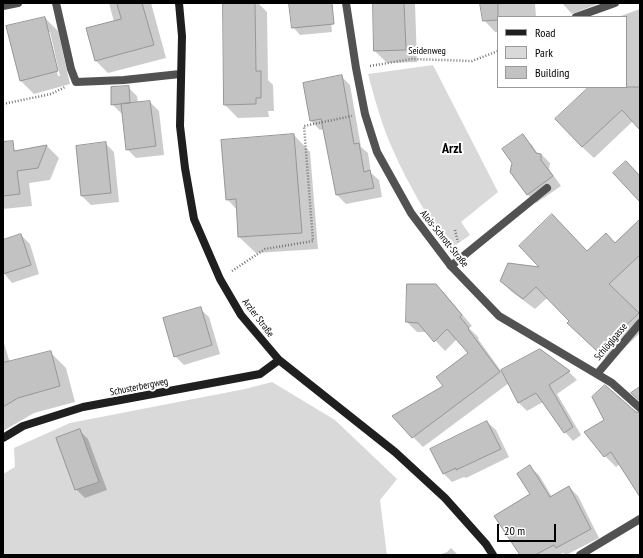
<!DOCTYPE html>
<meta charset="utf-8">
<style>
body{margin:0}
#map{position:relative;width:643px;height:558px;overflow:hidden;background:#fff;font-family:"PT Sans Narrow",sans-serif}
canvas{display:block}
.frame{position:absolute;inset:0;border:4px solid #000;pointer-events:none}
.legend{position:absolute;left:497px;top:16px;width:130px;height:72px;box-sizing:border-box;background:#fff;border:1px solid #999;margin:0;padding:5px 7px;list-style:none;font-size:12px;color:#000}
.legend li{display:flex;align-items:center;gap:8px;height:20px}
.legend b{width:20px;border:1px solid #999}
.scale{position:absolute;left:497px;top:524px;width:59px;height:18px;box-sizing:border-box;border:2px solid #000;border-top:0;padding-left:5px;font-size:12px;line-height:14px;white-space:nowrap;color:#000;-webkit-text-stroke:3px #fff;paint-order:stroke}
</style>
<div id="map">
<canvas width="643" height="558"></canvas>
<div class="frame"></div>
<ul class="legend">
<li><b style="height:5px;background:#1f1f1f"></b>Road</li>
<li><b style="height:11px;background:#d9d9d9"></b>Park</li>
<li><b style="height:11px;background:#c2c2c2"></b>Building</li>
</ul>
<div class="scale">20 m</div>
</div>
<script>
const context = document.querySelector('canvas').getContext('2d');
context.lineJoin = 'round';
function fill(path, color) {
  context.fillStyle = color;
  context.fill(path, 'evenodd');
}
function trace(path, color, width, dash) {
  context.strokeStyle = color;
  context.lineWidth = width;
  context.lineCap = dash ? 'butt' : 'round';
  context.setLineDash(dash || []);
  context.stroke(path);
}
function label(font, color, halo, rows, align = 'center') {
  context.font = font + ' "PT Sans Narrow",sans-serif';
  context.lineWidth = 4;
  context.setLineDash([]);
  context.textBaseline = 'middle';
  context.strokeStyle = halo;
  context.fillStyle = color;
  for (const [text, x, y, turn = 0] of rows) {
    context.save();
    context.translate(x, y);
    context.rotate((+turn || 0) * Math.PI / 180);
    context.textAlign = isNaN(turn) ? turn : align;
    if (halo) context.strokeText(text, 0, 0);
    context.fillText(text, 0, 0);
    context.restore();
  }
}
fill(new Path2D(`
 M433 65 498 192 461 222 470 235 449 250C429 218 408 185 393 150 382 126 375 100 368 74Z
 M272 382 335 420 397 479 380 500 387 555H3V474L15 467 14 448 70 423 245 389Z`), '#d9d9d9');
fill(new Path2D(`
 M109 3H151L166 58 108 73 96 61 114 22Z
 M224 3H258L267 12 268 80 273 85 274 111H268L269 117 238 118 225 105Z
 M290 3H329L332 32 300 35 293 27Z
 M373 3H415L417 62 387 63 375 51Z
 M481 3H535L536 17H498V32H495L484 20Z
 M562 3H600L572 14Z
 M640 9V129L633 121 594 158 582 147 591 87H626V17H618Z
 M45 18 58 31 70 84 34 94 21 81ZM48 32H50L60 76H58Z
 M341 76 350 85 361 147 368 153 371 173 379 180 382 197 346 204 337 195 324 129 320 130 311 121 304 83Z
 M128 87 137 96 138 103 150 102 159 111 164 155 136 158 127 149 123 113H121L112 104Z
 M294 135 310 152 318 249 256 253 239 237 237 210 227 199Z
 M523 136 532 145 538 154H541L550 163 549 169 561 186 536 203 528 195Z
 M105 143 114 152 119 202 91 205 82 196Z
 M47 146 59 158 50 180 29 183 32 206 3 209V149L13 148 17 152Z
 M640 232V333L610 362 579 334 570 321 547 298 535 309 512 292 501 281 615 244Z
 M21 235 30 244 39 274 12 283 3 272V241Z
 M436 285 446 295 472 326 469 328 479 338 478 339 501 371 540 350 569 372 577 380 557 394 581 435 573 441 565 432 543 402 527 411 519 403 509 383 423 447 413 437 445 387 470 353 457 339 445 351 427 332H417L407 322Z
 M200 309 209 317 220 354 184 365 175 356Z
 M3 340 10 363 50 352 66 368 75 402 34 413 3 431Z
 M636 413 640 414V495L620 464 616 467 605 456Z
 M487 422 496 430 509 457 466 478 464 477 452 482 444 474 432 449Z
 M79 430 88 439 107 490 85 498 76 489Z
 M530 467 539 475 552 497 569 487 578 496 599 538 566 555 563 553 559 555H540L538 553 532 555H524L532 494Z
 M451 548 458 555H439L447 552Z`), '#0003');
const building = new Path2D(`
 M117 3H142L154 45 95 61 86 28 121 19Z
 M223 3H255L256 71H261V98H256V104L224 105Z
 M289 3H332L334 24 292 28Z
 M373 3H404L406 50 374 51Z
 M480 3H498V20L483 21Z
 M45 17 58 71 20 81 6 26Z
 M342 75 354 144 359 143 364 172 370 170 374 188 336 195 321 119 310 121 303 83Z
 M129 86 130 103 111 105V87Z
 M589 87H640V130L622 110 582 147 555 119Z
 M150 101 156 146 126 150 121 104Z
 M294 134 302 233 238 237 236 199 226 200 221 140Z
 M523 134 536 153 541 154V160L553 176 527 195 510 172 512 163 502 149Z
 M13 141 14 151 47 145 38 168 17 171 20 194 3 196V142Z
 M106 142 111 193 81 196 76 146Z
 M626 161 640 176V202L613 173Z
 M552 214 587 251 606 233 615 243 640 219V255L609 284 639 313 598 352 567 323 569 321 536 287 523 299 500 281 508 263 539 267 519 246Z
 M21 234 31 265 3 274V240Z
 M407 284H436L462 315 460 317 469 328 468 329 500 372 412 438 392 416 443 386 436 377 468 353 447 329 434 342 418 323 406 322Z
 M201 307 212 345 174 357 163 318Z
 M540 349 570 371 549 385 573 427 564 433 536 393 518 403 501 370Z
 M51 351 60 386 18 398 3 407V363Z
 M605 385 636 412 640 413V497L611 452 604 457 584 432 604 420 592 397Z
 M640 387V401L631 393Z
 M487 421 501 449 456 470V468L443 474 430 449Z
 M80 429 99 482 75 490 56 438Z
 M530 465 550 497 569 486 591 529 556 548 554 545 535 555H520L494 516 530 494 517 474Z`);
fill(building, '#c2c2c2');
trace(building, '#969696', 1);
trace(new Path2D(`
 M370 66 412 59 472 61 498 51
 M3 104 51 94 65 87
 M455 230 458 242
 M232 271 265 249 313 241 304 126 352 116`), '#747474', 2.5, [1, 2]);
trace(new Path2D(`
 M56 3 71 69 76 82 124 80 180 74
 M3 6 18 3
 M451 266 547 188`), '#525252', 8);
trace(new Path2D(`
 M346 3 356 68 365 114 377 152 411 213 451 266 499 316 612 383 640 408
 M576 17 615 3
 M597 374 640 323
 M580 555 640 519`), '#525252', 8);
trace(new Path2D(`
 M179 3 182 36 180 126 185 168 194 219 220 279 241 315 279 360 395 452 445 498 486 544 493 555
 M3 438 23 426 83 407 260 374 279 360`), '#1f1f1f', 8);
label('10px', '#000', '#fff', [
 ["Seidenweg",427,51],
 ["Alois-Schrott-Straße",444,239,51],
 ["Arzler Straße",258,318,53],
 ["Schlöglgasse",611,342,-50],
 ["Schusterbergweg",139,387,-11]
]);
label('bold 14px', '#000', '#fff', [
 ["Arzl",452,149]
]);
</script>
